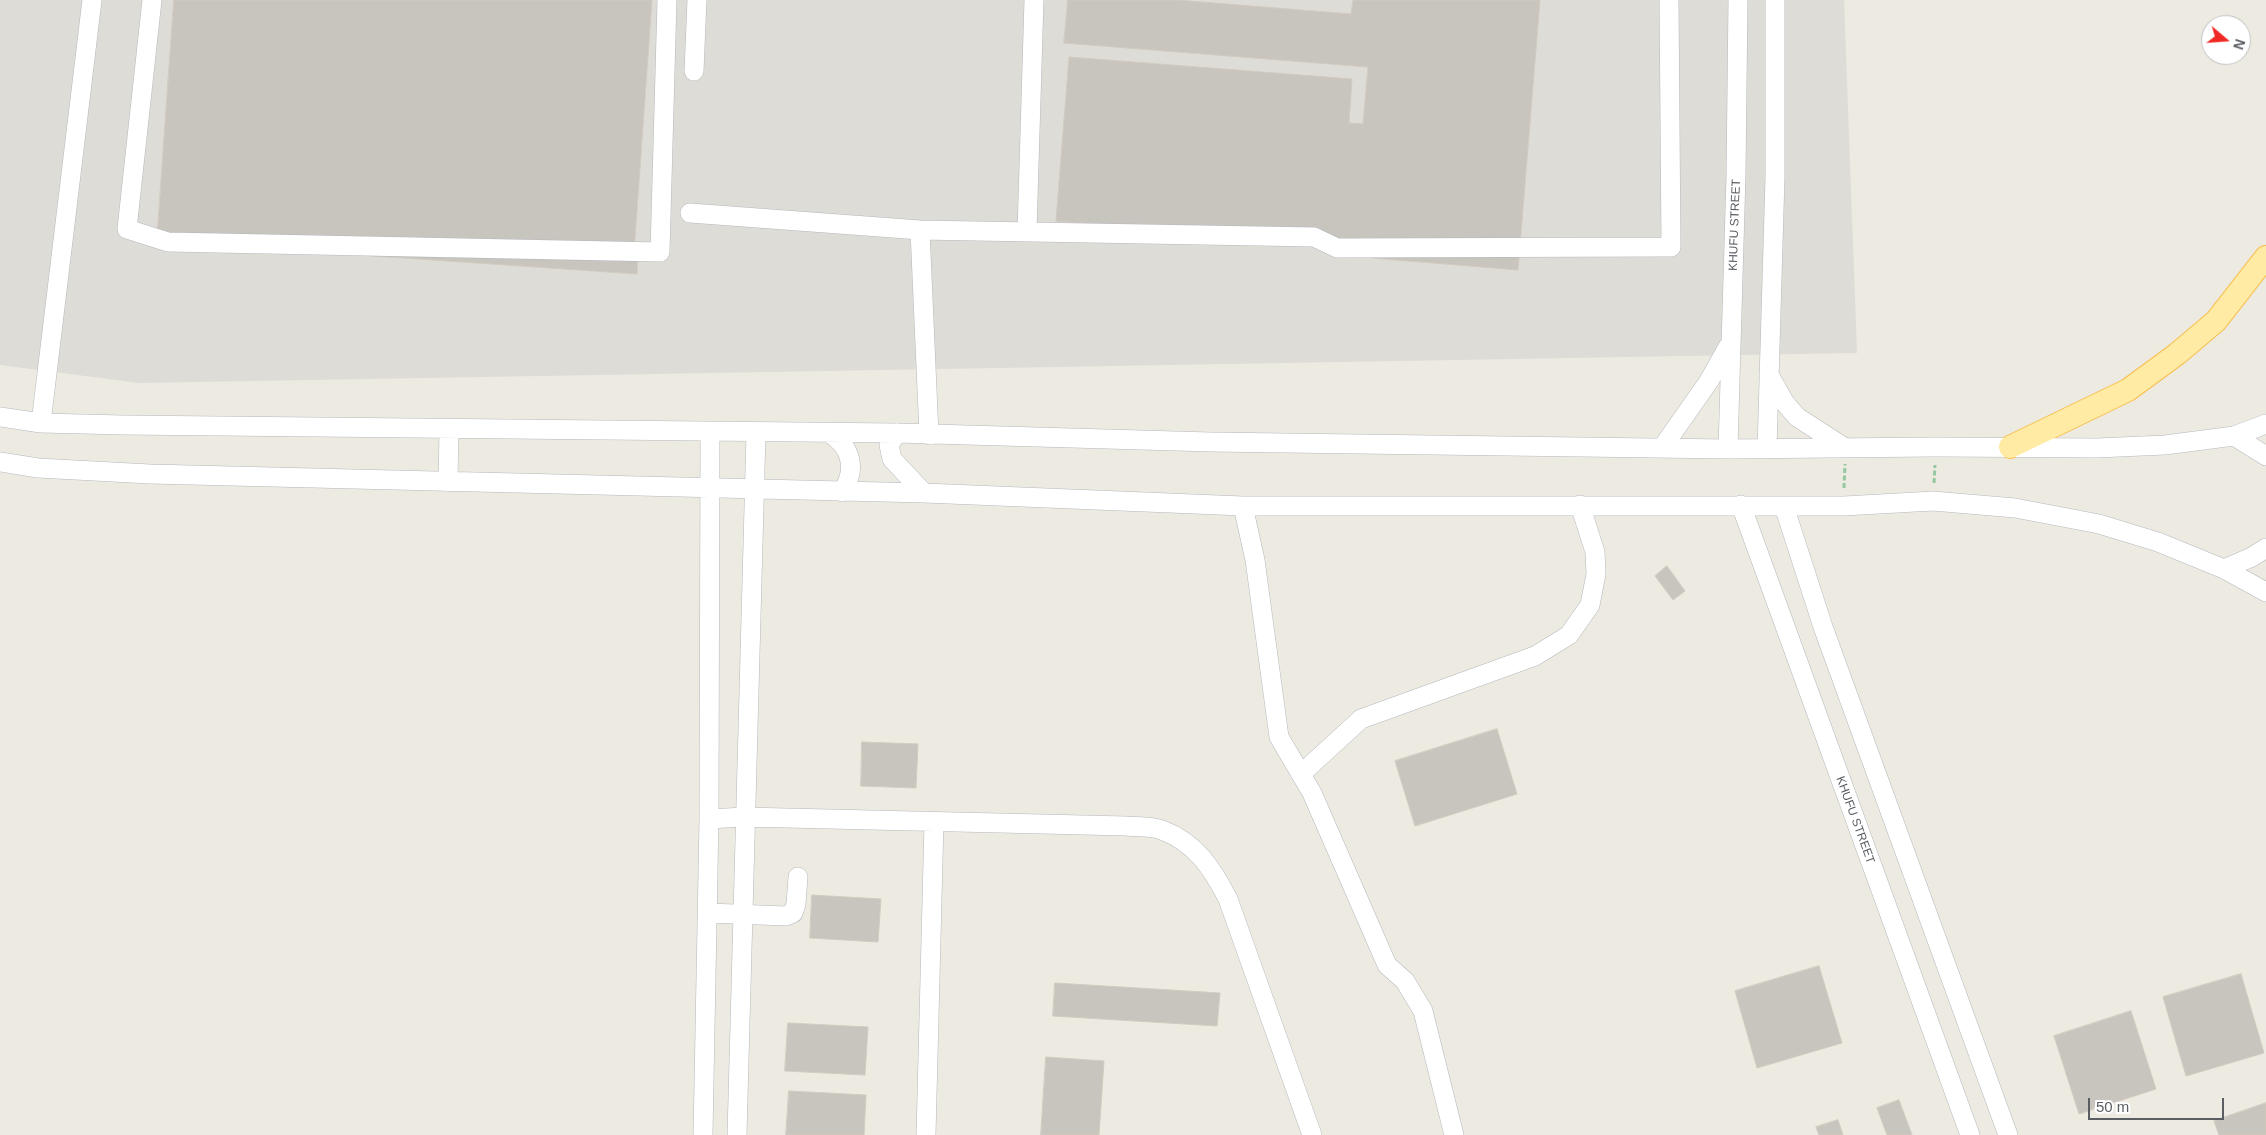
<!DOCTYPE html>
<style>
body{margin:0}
#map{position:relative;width:2266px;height:1135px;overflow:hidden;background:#edeae1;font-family:Arial,sans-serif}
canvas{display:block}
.north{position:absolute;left:2201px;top:15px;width:50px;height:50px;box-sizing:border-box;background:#fff;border:1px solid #bdbfc1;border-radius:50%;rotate:108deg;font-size:14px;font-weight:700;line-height:20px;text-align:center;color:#5a5e63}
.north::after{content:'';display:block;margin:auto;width:18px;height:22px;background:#f02924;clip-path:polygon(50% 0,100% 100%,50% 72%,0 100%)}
.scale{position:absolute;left:2088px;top:1098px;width:136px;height:22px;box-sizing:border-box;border:2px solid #5a5e63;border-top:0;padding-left:6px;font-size:15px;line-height:18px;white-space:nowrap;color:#5a5e63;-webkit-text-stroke:4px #fff;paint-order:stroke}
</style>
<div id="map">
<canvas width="2266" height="1135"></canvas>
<div class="north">N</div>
<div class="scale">50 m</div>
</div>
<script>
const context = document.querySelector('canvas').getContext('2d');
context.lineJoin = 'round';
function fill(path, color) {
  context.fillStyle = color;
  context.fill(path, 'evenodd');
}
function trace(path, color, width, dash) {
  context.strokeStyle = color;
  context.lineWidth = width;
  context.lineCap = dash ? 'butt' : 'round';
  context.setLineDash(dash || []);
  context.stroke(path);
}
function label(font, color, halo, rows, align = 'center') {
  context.font = font + ' Arial,sans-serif';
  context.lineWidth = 4.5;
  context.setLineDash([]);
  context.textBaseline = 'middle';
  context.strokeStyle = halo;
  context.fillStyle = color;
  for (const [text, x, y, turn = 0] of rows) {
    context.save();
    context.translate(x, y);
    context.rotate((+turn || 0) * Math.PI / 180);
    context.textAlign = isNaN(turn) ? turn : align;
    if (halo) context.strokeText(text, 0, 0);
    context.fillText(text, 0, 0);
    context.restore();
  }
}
fill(new Path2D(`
 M0 0H1844L1857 353 139 383 0 365Z`), '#dedcd6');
const building = new Path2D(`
 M174 0H652L634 252H638L637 274 157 241Z
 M1068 0H1177L1351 14 1353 0H1540L1518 270 1372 258 1373 255 1354 244 1056 221 1069 57 1352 79 1349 123 1363 124 1368 67 1064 43Z
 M1667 566 1685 591 1673 600 1655 576Z
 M1497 729 1517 794 1415 826 1395 761Z
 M862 742 918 744 916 788 861 786Z
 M812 895 881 899 878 942 810 938Z
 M1819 966 1842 1043 1757 1068 1735 991Z
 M2241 974 2264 1053 2186 1076 2163 997Z
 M1055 983 1220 993 1217 1026 1053 1016Z
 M2131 1011 2156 1089 2079 1114 2054 1036Z
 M788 1023 868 1027 865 1075 785 1071Z
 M1046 1057 1104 1061 1099 1135H1041Z
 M789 1091 866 1095 864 1135H786Z
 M1899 1100 1912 1135H1887L1877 1108Z
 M2266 1103V1135H2219L2214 1121Z
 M1838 1120 1843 1135H1819L1816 1127Z`);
fill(building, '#c8c4be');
trace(building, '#d2cbbf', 1);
const minor = new Path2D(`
 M152 0 127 229 168 242 660 252 667 0
 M694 71 697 0
 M690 213 920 230 1314 237 1337 248 1671 247 1669 0
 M920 230 929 435
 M1027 232 1034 0
 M1769 375 1785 403 1797 417 1845 448
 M0 417 41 423 123 425 897 433 1211 442 1728 449 1936 447 2097 448 2165 445 2234 436 2266 424
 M41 423 92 0
 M829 433C852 447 857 470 842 492
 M897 433 889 445 892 459 924 493
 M2234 436 2266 456
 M1662 448 1709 381 1728 347
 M1728 449 1736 175 1738 0
 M1767 449 1775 177V0
 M0 462 38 468 150 474 924 493 1243 506H1844L1933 501 2015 508 2099 524 2158 542 2224 569 2266 592
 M448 482 449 429
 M1741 505 1970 1135
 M1243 506 1255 560 1279 737 1312 793 1387 965 1405 981 1423 1011 1454 1135
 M1784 506 1823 627 2008 1135
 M2224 569 2252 557 2266 548
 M1301 774 1361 719 1535 656 1569 635 1590 605 1596 574 1595 552 1580 505
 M709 819 744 817 1126 826C1137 827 1151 826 1162 830 1196 843 1212 868 1228 899L1312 1135
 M708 913 786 916 793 913 796 904 798 877
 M703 1135 709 819 710 432
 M737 1135 756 433
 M926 1135 934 822`);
const major = new Path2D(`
 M2010 447 2128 390 2177 354 2216 321 2266 257`);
trace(minor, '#b4b8bc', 20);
trace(major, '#f7bf50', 24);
trace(new Path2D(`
 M1934 483 1935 465
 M1844 488 1845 464`), '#94c8a0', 3, [5, 2.5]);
trace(minor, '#fff', 19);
trace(major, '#ffeba4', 22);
label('12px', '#5a5e63', '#fff', [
 ["KHUFU STREET",1735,225,-88],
 ["KHUFU STREET",1855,820,70]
]);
</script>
